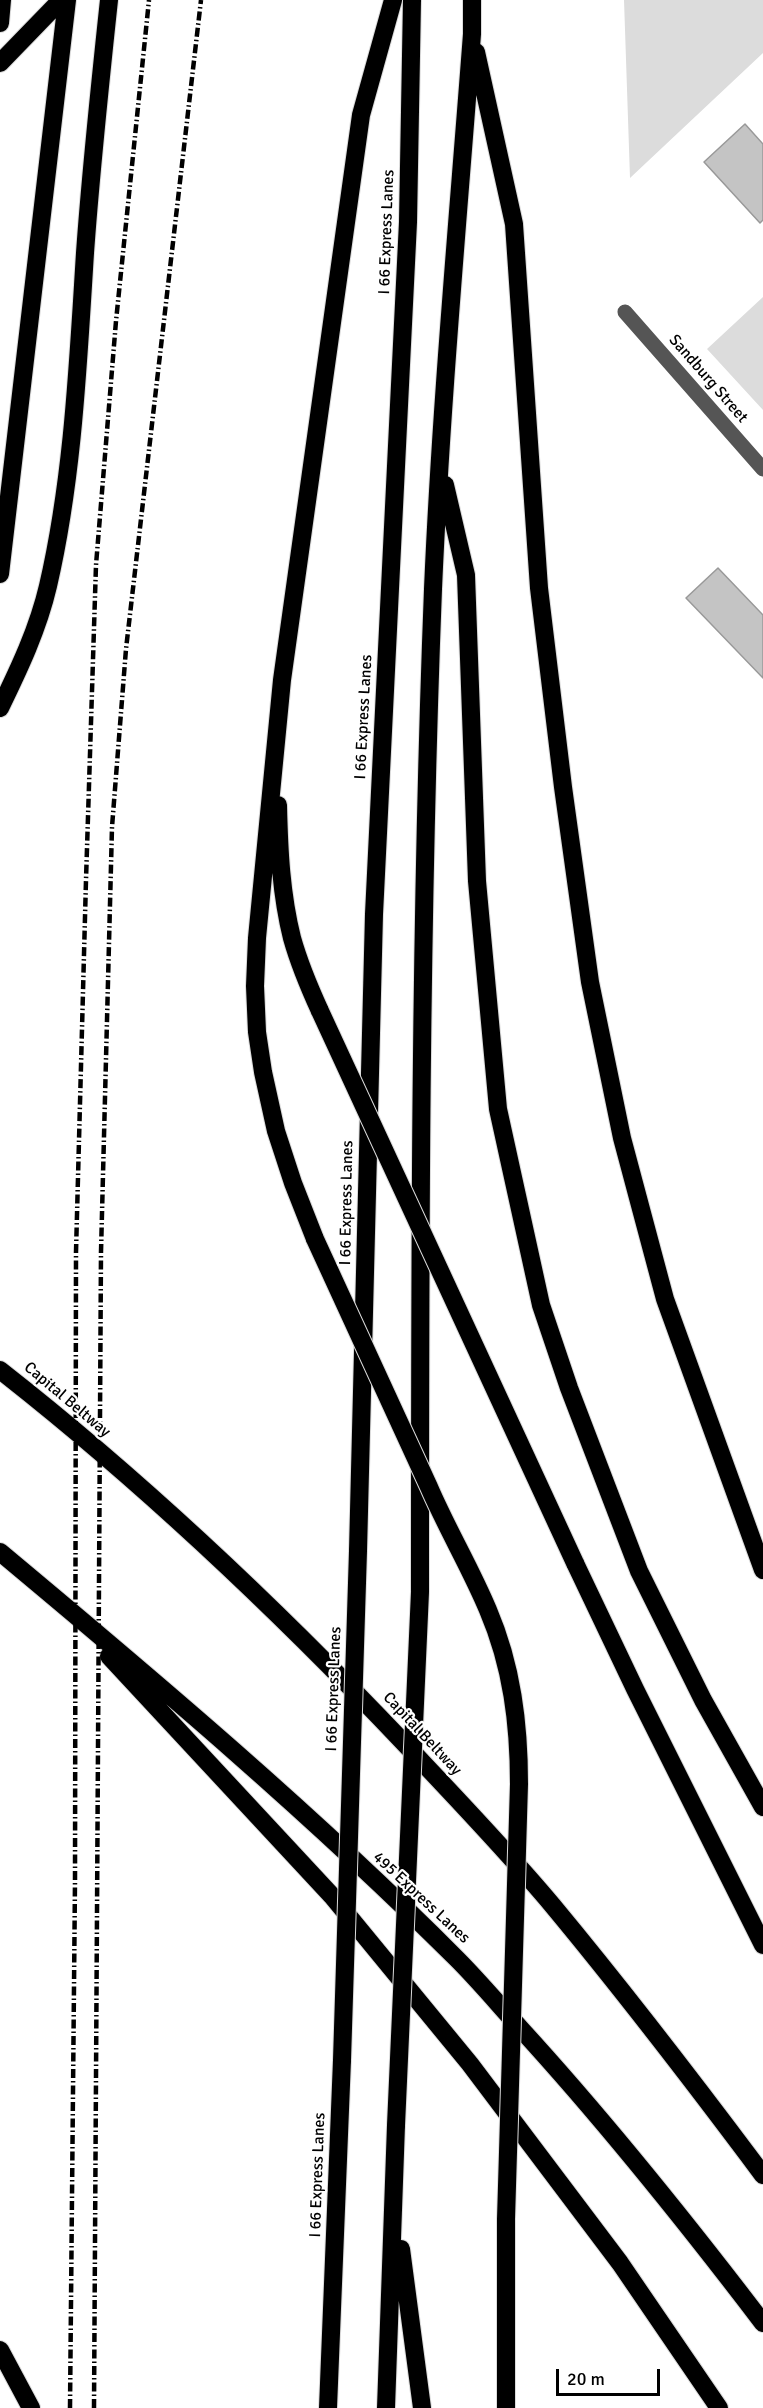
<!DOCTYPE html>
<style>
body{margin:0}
#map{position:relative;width:763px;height:2408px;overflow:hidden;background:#fff;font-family:Signika,sans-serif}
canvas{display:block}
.scale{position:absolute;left:556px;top:2369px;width:104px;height:27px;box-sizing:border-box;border:3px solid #000;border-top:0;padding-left:8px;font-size:18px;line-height:21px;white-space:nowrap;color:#000;-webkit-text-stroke:4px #fff;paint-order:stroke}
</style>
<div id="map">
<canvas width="763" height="2408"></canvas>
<div class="scale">20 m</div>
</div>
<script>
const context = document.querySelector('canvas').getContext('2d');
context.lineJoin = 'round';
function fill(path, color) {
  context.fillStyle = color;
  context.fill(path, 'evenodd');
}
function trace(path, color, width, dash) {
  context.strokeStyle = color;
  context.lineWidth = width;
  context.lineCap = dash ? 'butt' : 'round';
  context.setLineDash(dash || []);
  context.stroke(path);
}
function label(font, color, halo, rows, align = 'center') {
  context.font = font + ' Signika,sans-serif';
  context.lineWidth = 4.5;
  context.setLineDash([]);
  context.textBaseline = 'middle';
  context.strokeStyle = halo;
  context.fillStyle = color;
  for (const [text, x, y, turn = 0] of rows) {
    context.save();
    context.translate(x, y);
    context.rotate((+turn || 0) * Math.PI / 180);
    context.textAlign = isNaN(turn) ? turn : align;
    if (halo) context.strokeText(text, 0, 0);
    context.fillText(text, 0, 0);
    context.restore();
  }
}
fill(new Path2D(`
 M624 0H763V53L630 178Z
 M763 297V410L707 349Z`), '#dcdcdc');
const building = new Path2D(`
 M745 124 763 144V220L760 223 704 162Z
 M718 568 763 615V678L686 598Z`);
fill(building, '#c4c4c4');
trace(building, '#999', 1.5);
const highway = new Path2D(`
 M0 23 2 0
 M476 52 514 224 539 588 563 787 590 982 622 1138 665 1299 763 1570
 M0 63 61 0
 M445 485 466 575 477 881 498 1109 541 1305 569 1388 639 1571 703 1700 763 1807
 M0 574 67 0
 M0 708C19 669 38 629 48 586 73 478 78 364 85 253 91 168 100 84 109 0
 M278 805C279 850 281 894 292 938 299 963 309 987 320 1011
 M315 1239 293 1183 276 1131 263 1072 257 1032 255 986 257 938 282 680 361 115 393 0
 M0 1370C143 1482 281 1613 406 1745 456 1798 507 1851 553 1906 626 1994 695 2084 763 2175
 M358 1551 374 914 408 222 412 0
 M0 1552C157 1683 313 1815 457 1959 479 1981 499 2005 520 2028 606 2122 686 2222 763 2323
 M575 1563 635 1689 763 1945
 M420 1592C420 1257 420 923 433 589 441 404 458 219 472 34V0
 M109 1656 332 1896 470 2064 620 2263 719 2408
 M401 2249 422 2408
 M0 2350 31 2408
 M328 2408 342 2060
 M386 2408 396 2125
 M506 2408V2219`);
trace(highway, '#dbdbdb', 20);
trace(new Path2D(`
 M625 312 763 469`), '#555', 15);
trace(highway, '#000', 18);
trace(new Path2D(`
 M70 2408 75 1881 76 1252 86 880 96 565 116 321 149 0
 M94 2408 101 1252 112 827 126 649 201 0`), '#000', 4.5, [9, 3, 1.5, 3]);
const highwayBridge = new Path2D(`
 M320 1011 575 1563
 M315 1239C353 1322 391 1405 429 1487 447 1529 471 1569 488 1610 512 1666 519 1724 519 1784L506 2219
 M342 2060 358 1551
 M396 2125 420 1592`);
trace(highwayBridge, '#dbdbdb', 20, []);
trace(highwayBridge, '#000', 18);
label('16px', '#000', '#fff', [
 ["I 66 Express Lanes",387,232,-88],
 ["Sandburg Street",708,379,49],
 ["I 66 Express Lanes",364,717,-87],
 ["I 66 Express Lanes",347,1203,-89],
 ["Capital Beltway",67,1400,40],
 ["I 66 Express Lanes",334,1689,-88],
 ["Capital Beltway",422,1734,47],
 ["495 Express Lanes",421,1898,43],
 ["I 66 Express Lanes",318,2175,-88]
]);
</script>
